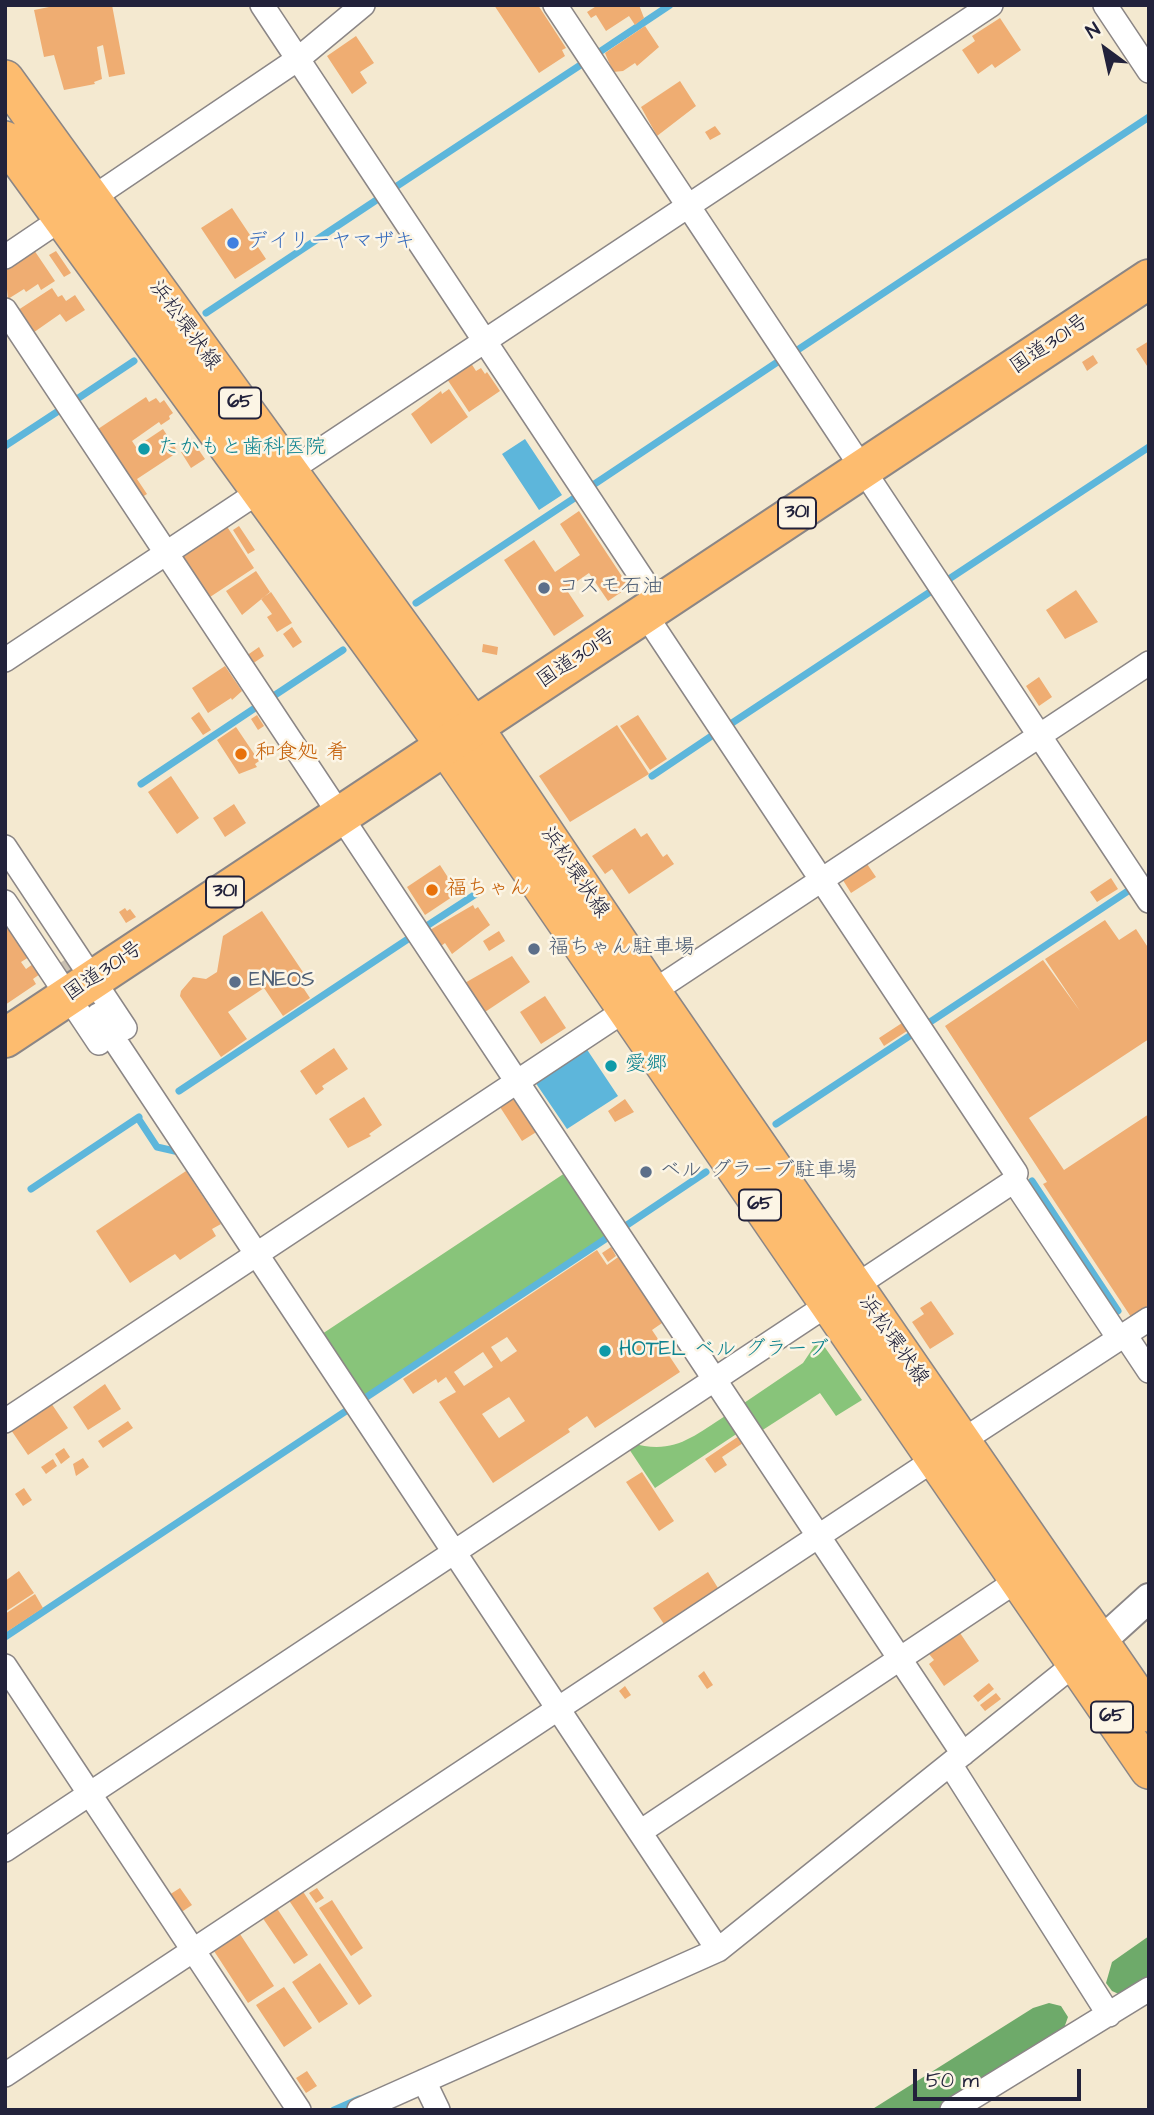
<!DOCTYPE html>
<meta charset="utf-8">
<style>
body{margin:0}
#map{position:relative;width:1154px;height:2115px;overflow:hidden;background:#f4e9d0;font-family:"Architects Daughter",sans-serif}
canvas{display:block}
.frame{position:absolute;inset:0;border:7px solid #22223b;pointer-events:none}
.north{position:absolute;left:1070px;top:14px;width:70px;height:70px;-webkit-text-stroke:5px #fcf5e5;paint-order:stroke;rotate:327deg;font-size:19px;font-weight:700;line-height:28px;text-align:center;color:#22223b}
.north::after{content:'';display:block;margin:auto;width:24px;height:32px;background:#22223b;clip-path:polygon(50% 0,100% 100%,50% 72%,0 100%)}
.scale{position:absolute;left:913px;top:2069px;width:168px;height:32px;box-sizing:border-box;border:4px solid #22223b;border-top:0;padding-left:9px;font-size:21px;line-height:24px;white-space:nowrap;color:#22223b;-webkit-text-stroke:5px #fcf5e5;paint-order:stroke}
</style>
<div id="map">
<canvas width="1154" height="2115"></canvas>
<div class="frame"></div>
<div class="north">N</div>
<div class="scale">50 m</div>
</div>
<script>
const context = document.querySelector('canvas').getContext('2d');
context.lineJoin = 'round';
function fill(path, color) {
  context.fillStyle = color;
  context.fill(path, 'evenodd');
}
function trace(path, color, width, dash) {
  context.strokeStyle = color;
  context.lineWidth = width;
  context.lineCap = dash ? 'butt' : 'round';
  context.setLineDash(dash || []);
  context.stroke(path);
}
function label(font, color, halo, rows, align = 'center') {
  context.font = font + ' "Architects Daughter","Klee One",sans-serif';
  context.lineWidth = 5;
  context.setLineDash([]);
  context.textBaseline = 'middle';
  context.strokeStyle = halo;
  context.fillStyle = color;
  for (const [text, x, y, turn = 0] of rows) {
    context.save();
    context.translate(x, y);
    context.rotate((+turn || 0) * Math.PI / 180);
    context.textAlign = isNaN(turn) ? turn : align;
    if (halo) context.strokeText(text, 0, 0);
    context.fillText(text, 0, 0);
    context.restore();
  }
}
fill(new Path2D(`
 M568 1171 610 1234 364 1397 322 1334Z
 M819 1339 862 1400 836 1416 820 1393 758 1433 743 1410 744 1403 803 1363Z
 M725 1416 732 1417 741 1431 655 1488 627 1446 631 1443C673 1455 691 1438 725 1416Z`), '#88c47a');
fill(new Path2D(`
 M1149 1936V1980L1121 1995 1112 1991 1106 1983 1112 1962Z
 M1049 2003 1061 2006 1068 2017 1063 2031 1052 2042 939 2110H871L1033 2008Z`), '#6eaa6a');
fill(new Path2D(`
 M525 439 562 495 539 510 502 454Z
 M586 1048 618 1096 567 1129 535 1082Z`), '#5db6db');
trace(new Path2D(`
 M598 53 670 5
 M394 188 582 64
 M206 313 381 197
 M796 351 1149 117
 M74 401 134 361
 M5 446 63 408
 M590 487 779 361
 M949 579 1149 447
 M416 603 579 495
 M272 697 343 650
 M726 727 930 592
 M652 776 716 733
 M141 784 258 706
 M1148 877H1149
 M425 927 479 892
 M924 1026 1128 891
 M179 1091 411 937
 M138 1118 157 1147 179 1152
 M776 1124 914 1033
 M1032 1181 1118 1311
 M31 1189 139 1117
 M624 1227 706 1172
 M362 1400 610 1236
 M5 1637 349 1409
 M334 2110 359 2099`), '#5db6db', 7);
fill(new Path2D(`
 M59 5H112L125 74 109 77 103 45 97 47 102 79 94 82 95 84 64 90 54 55 44 57 34 10Z
 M494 5H538L566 48 562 50 565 56 539 73Z
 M598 5H639L644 18 635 25 629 16 606 31 596 15 591 18 587 12Z
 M1000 18 1021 50 995 68 992 64 978 74 962 50 975 41 972 36Z
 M645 26 659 47 637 66 635 63 623 71 613 72 605 53Z
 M356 36 374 63 360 72 367 83 352 94 327 56Z
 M680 81 696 106 657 136 641 107Z
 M715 126 721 134 710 140 705 132Z
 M232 208 266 259 235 279 201 228Z
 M34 250 55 281 41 290 38 284 26 292 24 289 8 299 5 269Z
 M56 251 71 273 64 277 49 255Z
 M52 288 58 297 62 295 66 301 75 295 85 310 66 322 60 314 30 335 15 312Z
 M1149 341V369L1136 349Z
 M1093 355 1098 363 1087 371 1082 362Z
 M469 360 476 371 481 368 485 374 487 372 500 391 469 412 445 376Z
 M449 389 468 417 431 444 411 414 441 391 442 394Z
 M146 397 149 402 156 398 160 403 164 400 173 413 169 416 170 419 161 425 159 422 132 441 136 447 163 429 178 452 137 479 147 494 139 499 129 476 98 429Z
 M194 443 205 459 191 468 181 452Z
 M579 511 629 587 608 601 589 573 566 589 584 616 554 636 504 560 534 540 555 572 580 555 560 524Z
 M226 525 254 568 207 599 177 554Z
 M239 526 255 550 248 554 233 530Z
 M256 571 270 592 242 615 226 591Z
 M1076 590 1098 622 1065 639 1046 610Z
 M271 592 292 623 277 632 267 617 272 614 261 599Z
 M292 627 302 642 293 648 283 634Z
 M483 644 498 647 497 655 482 652Z
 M259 647 264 656 252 664 246 656Z
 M225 666 242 691 232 700 231 698 208 713 192 688Z
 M1039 677 1052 697 1039 706 1026 686Z
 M199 712 211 730 203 735 191 718Z
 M257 715 264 726 258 730 251 719Z
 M638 715 667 759 650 770 620 726Z
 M617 725 649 774 570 822 539 776Z
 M236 727 259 761 255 764 257 767 239 774 217 740Z
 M171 776 199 818 177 834 148 792Z
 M234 804 246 823 225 837 213 818Z
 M635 828 641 837 647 833 663 857 667 854 674 864 629 894 612 869 605 874 592 856Z
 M865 861 876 877 851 893 841 877Z
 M440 865 458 893 425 915 407 887Z
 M1111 878 1118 889 1097 902 1090 892Z
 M473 905 475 909 478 907 490 925 452 954 445 943 441 946 430 930Z
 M125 908 127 911 130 909 136 917 126 923 119 912Z
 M262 911 311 984 304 989 310 998 283 1016 264 988 228 1012 247 1039 221 1057 180 996 181 991 193 977 206 979 217 972 223 936Z
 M5 920 29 957 21 962 26 969 33 964 40 974 33 979 36 984 5 1005Z
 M1105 920 1119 940 1136 929 1149 949V1039L1029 1118 1064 1170 1149 1114V1305L1131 1317 1043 1184 1047 1182 945 1026 1043 960 1080 1011 1045 959Z
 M499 931 505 941 489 951 483 941Z
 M512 956 530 982 482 1014 463 984Z
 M545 996 566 1028 541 1044 520 1012Z
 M902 1023 907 1031 884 1046 879 1038Z
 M334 1048 348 1069 322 1086 324 1089 316 1095 300 1071Z
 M364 1097 382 1125 369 1134 371 1136 348 1148 329 1119Z
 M515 1097 538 1131 522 1141 500 1107Z
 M625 1099 634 1112 615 1122 608 1111Z
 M186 1171 221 1224 212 1229 216 1236 180 1260 175 1254 130 1283 96 1231Z
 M611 1247 616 1256 608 1262 602 1253Z
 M597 1250 607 1265 621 1255 665 1321 652 1330 680 1372 595 1428 587 1416 568 1429 570 1432 493 1483 439 1402 456 1392 446 1377 438 1383 436 1379 413 1394 403 1379ZM507 1337 517 1351 501 1362 491 1347ZM483 1352 493 1367 464 1386 454 1372ZM509 1397 525 1421 499 1438 482 1414Z
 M931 1301 954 1334 930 1349 912 1322 924 1314 920 1308Z
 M105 1384 121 1409 88 1430 73 1407Z
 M51 1403 68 1428 28 1455 11 1430Z
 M128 1421 133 1428 103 1448 98 1441Z
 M739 1436 743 1443 722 1457 727 1465 715 1473 705 1459Z
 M64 1448 70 1457 61 1464 55 1454Z
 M83 1458 89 1467 76 1476 73 1464Z
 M53 1459 57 1466 46 1474 41 1467Z
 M642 1472 674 1521 659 1531 626 1482Z
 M24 1488 32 1500 23 1506 15 1494Z
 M19 1571 34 1593 5 1612V1581Z
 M708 1572 718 1588 664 1624 653 1608Z
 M35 1594 43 1608 5 1633V1614Z
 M960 1633 979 1661 944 1686 929 1664 934 1660 929 1654Z
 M704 1671 713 1685 707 1689 698 1676Z
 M989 1683 994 1689 978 1702 973 1696Z
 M625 1686 631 1695 625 1699 619 1691Z
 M996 1693 1001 1699 985 1711 980 1705Z
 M180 1888 192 1905 180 1913 169 1895Z
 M317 1888 324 1898 316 1903 309 1893Z
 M302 1890 372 1996 359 2005 288 1899Z
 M332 1900 363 1948 351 1956 319 1908Z
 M276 1907 308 1955 294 1964 262 1917Z
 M240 1934 274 1986 248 2003 214 1951Z
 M320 1963 348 2004 319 2023 292 1982Z
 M284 1987 312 2028 284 2047 256 2005Z
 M307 2071 317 2086 306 2093 296 2078Z`), '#efad72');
trace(new Path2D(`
 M63 961 98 1015`), '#cac1b2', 23, [23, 11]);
const minor = new Path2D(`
 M262 5 659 604
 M555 5 1149 901
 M1105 5 1149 71
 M5 257 298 59 363 5
 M5 310 963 1754
 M289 471 991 5
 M645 614 1016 1173 1014 1181 1118 1337
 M5 660 260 491
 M5 847 125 1028
 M5 902 99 1043
 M98 1015 718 1950
 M1125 1335 1149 1371
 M5 1421 1149 663
 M962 1441 1149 1319
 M5 1666 299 2110
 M950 1764 1109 2015
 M640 1832 1018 1580
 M5 1850 1014 1181
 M5 2075 935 1459
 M424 2081 438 2110
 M359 2110 718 1950 1076 1663
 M952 2110 1149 1989`);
const tertiary = new Path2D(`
 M1086 1655 1149 1598`);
const primary = new Path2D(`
 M5 79 474 727 652 992 1149 1713
 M5 140 445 746 1149 1770`);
const trunk = new Path2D(`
 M5 1038 1149 279`);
trace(minor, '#8b8686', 26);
trace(tertiary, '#8b8686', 32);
trace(primary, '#8b8686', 40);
trace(trunk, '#8b8686', 42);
trace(minor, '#fff', 23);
trace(tertiary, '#fff', 28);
trace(primary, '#fdbc6f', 37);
trace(trunk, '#fdbc6f', 38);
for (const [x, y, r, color] of [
 [233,243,7,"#3f7fe0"],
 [144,449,7,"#0f9aa8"],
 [544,588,7,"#5c6f8a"],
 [241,754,7,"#e8710a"],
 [432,890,7,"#e8710a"],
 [534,949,7,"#5c6f8a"],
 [235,982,7,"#5c6f8a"],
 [611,1066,7,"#0f9aa8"],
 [646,1172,7,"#5c6f8a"],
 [605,1351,7,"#0f9aa8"]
]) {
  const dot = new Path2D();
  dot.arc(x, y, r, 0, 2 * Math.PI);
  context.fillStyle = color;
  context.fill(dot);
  trace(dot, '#fcf5e5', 2.5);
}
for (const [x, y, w] of [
 [240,403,42],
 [797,513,38],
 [225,892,38],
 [760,1205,42],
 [1112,1717,42]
]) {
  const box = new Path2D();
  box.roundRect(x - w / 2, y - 15.5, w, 31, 5);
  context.fillStyle = '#fcf5e5';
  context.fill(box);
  trace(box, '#22223b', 2);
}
label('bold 19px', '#22223b', null, [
 ["65",240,403],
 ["301",797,513],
 ["301",225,892],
 ["65",760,1205],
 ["65",1112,1717]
]);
label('21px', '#366cbe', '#fcf5e5', [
 ["デイリーヤマザキ",247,243]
], 'left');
label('21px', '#22223b', '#fcf5e5', [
 ["浜松環状線",184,326,54],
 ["国道301号",1050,345,-34],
 ["国道301号",577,659,-34],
 ["浜松環状線",574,873,56],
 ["国道301号",104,972,-34],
 ["浜松環状線",893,1341,55]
]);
label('21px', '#0d838f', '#fcf5e5', [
 ["たかもと歯科医院",158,449],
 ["愛郷",625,1066],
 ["HOTEL ベル グラーブ",619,1351]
], 'left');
label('21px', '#4e5e75', '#fcf5e5', [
 ["コスモ石油",558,588],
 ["福ちゃん駐車場",548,949],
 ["ENEOS",249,982],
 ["ベル グラーブ駐車場",660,1172]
], 'left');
label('21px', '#c56008', '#fcf5e5', [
 ["和食処 肴",255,754],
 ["福ちゃん",446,890]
], 'left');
</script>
